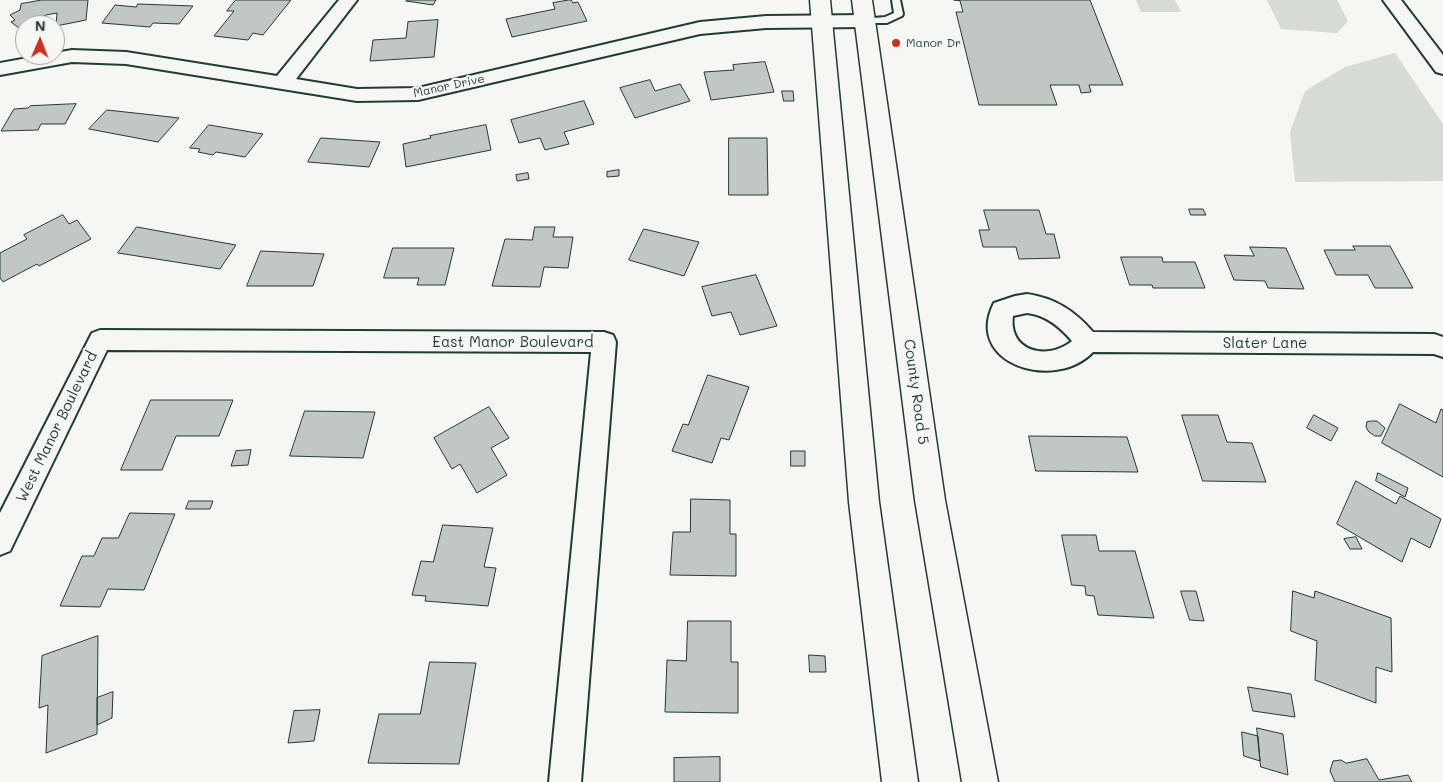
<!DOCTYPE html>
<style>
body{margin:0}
#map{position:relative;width:1443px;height:782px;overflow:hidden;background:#f6f6f2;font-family:Mali,sans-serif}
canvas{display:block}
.north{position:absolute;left:15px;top:15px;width:50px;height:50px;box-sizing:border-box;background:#f6f6f2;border:1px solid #a0aca6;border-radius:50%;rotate:1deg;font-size:14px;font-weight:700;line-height:20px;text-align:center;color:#1f3d34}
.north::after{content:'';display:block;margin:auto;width:18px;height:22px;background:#c8321e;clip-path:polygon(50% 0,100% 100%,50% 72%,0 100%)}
</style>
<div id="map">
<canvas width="1443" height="782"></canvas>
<div class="north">N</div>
</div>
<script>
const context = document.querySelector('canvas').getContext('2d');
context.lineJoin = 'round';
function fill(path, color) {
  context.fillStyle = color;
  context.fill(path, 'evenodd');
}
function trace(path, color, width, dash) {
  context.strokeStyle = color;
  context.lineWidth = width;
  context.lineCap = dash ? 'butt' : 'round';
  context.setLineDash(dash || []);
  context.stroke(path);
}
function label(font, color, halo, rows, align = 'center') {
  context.font = font + ' Mali,sans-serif';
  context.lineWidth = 4.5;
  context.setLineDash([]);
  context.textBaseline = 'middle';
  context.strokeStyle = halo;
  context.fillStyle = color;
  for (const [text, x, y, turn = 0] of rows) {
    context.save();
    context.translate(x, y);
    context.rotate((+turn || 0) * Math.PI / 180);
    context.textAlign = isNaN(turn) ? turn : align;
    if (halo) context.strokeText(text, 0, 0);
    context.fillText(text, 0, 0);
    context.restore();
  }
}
fill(new Path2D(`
 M1136 0H1175L1181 12H1141Z
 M1267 0H1337L1348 21 1337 33 1281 29Z
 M1395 53 1443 124V181L1295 182 1290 132 1305 91 1345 67Z`), '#d6dbd6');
const building = new Path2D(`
 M42 0H88L86 20 56 26 57 13 46 15 19 28 11 22 15 20 10 15 20 10 21 4Z
 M236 0H291L263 35 253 33 248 40 214 36 234 11H227Z
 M407 0H436L433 5 406 1Z
 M569 0H571L573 3 578 2 587 21 512 37 506 19 555 9 553 3Z
 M954 0H1090L1123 85H1089L1091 92 1081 93 1079 85H1050L1057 105H979L956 12H963L960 1Z
 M138 4 193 6 179 24 153 23 150 27 102 23 115 5 136 7Z
 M438 20 434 57 370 61 373 40 406 38 408 22Z
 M765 62 774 92 711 100 704 72 734 70 733 65Z
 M650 80 655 91 680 84 690 101 635 118 620 88Z
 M782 91H793L794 101H784Z
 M584 101 594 124 564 132 569 144 545 150 540 138 519 143 511 120Z
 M76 104 65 124H41L38 130 1 131 14 109 28 108 30 106Z
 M107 110 153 115 179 118 158 142 89 129Z
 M209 125 263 134 245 157 216 152 213 155 198 152 200 149 190 148Z
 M486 125 491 150 406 167 403 144 431 138 430 136Z
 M321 138 380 142 369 167 308 162Z
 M729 138H767L768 195H729Z
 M619 170V176L607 177V172Z
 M528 173 529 179 517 181 516 175Z
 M1189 209H1203L1206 215H1191Z
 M984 210H1039L1046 234H1054L1060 258 1019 259 1016 247H983L979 230H989Z
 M63 215 69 224 77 220 91 239 39 266 37 264 3 282 0 278V253L27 239 24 235Z
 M137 227 197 238 236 245 220 269 118 253Z
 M535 227H555L553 237H573L568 268 544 267 540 287 492 286 505 239 532 240Z
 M644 229 699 242 684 276 629 260Z
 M1353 246H1390L1413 288H1375L1368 275H1336L1324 250H1355Z
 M1250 247 1286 248 1304 289 1268 288 1265 281 1234 280 1224 255 1254 256Z
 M393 248H454L445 285H417L419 278H384Z
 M261 251 324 254 313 286H247Z
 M1121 257H1162L1163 262H1195L1205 288H1153L1152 285H1130Z
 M756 275 777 326 740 335 731 312 712 316 702 287Z
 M708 375 749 387 729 440 721 438 712 463 672 451 683 424 688 425Z
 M151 400H233L219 436H176L162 470H121Z
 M1400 404 1436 423 1441 409 1443 410V477L1382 443Z
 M489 407 509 438 491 448 507 475 477 493 460 464 452 469 434 438Z
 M305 411 375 412 363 458 290 456Z
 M1182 415H1218L1227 442 1252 443 1266 482 1203 481Z
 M1314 415 1338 428 1331 441 1307 428Z
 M1372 421H1377L1385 428 1381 436H1375L1369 432 1366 427 1367 422Z
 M1029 436 1127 437 1138 472 1036 471Z
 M251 450 248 465 231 466 236 451Z
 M791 451H805V466H791Z
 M1378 473 1408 488 1405 497 1376 481Z
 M1356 481 1396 504 1400 496 1441 519 1430 548 1411 538 1402 562 1337 524Z
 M691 499 730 500V534H736V576L670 575 673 532H690Z
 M189 501H213L210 509H186Z
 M130 513 175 514 144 590 108 589 100 607 60 606 82 556H94L102 538H118Z
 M443 525 493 528 484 567 496 568 488 606 425 601 426 596 412 595 421 561 433 562Z
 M1062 535H1096L1099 551H1135L1154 618 1098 615 1094 596 1086 595 1085 586 1072 585Z
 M1356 537 1362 549H1350L1344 539Z
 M1181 591H1196L1204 621 1190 620Z
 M1293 591 1314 598 1315 591 1391 618 1392 672 1376 667V703L1315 680 1317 641 1291 631Z
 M688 621H731V662H738V713L665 712 667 660 686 661Z
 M98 636 97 734 46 753 48 705 39 708 42 656Z
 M809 655 825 656 826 672H810Z
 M430 662 476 663 459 764 368 763 379 714H420Z
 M1248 687 1291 694 1295 717 1253 711Z
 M113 692 112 718 97 725V698Z
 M320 710 314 741 288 743 294 711Z
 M1257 728 1283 734 1288 775 1261 767Z
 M1242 732 1258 736 1260 761 1244 756Z
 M720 757V782H674V758Z
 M1367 759 1379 780 1408 775 1412 782H1335L1330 771 1333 761 1341 760 1346 763Z`);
fill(building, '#c1c8c3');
trace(building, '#1f3d34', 1);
const service = new Path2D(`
 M892 0H900L903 14 902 16 887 23H862V19L885 17 894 13Z`);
const minor = new Path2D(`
 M339 0H357L296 79 357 89 418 88 700 22 766 16 865 15 871 17 874 21 871 25 865 27 766 28 700 34 418 100 357 101 126 64 72 62 0 75V63L44 55H55V53L72 50 126 52 277 76Z
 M1383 0H1401L1443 55V74L1436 72Z
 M1027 294C1055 298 1075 311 1093 332L1434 334 1443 337V357L1434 354 1093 352C1055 392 963 364 994 303L1015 296ZM1027 313C1046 315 1060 327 1072 341 1048 361 1008 352 1013 316Z
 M100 330 604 332 613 335 616 342 581 782H549L591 352 107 350 10 551 0 555V513L92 333Z`);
const secondary = new Path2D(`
 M810 0H830L879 502 918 782H882L849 502Z
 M852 0H872L945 500 998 782H962L915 500Z`);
trace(service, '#1f3d34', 4);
trace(minor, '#1f3d34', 4);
trace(secondary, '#1f3d34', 3);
fill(service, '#f6f6f2');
fill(minor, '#f6f6f2');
fill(secondary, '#f6f6f2');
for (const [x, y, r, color] of [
 [896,43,5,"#c8321e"]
]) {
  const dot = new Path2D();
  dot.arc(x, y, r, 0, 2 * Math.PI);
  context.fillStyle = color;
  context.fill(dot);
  trace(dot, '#f6f6f2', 2);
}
label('12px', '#1f3d34', '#f6f6f2', [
 ["Manor Dr",906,43]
], 'left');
label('12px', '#1f3d34', '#f6f6f2', [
 ["Manor Drive",449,86,-12]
]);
label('15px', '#1f3d34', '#f6f6f2', [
 ["East Manor Boulevard",513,342],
 ["Slater Lane",1265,343],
 ["County Road 5",916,392,82],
 ["West Manor Boulevard",57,427,-64]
]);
</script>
